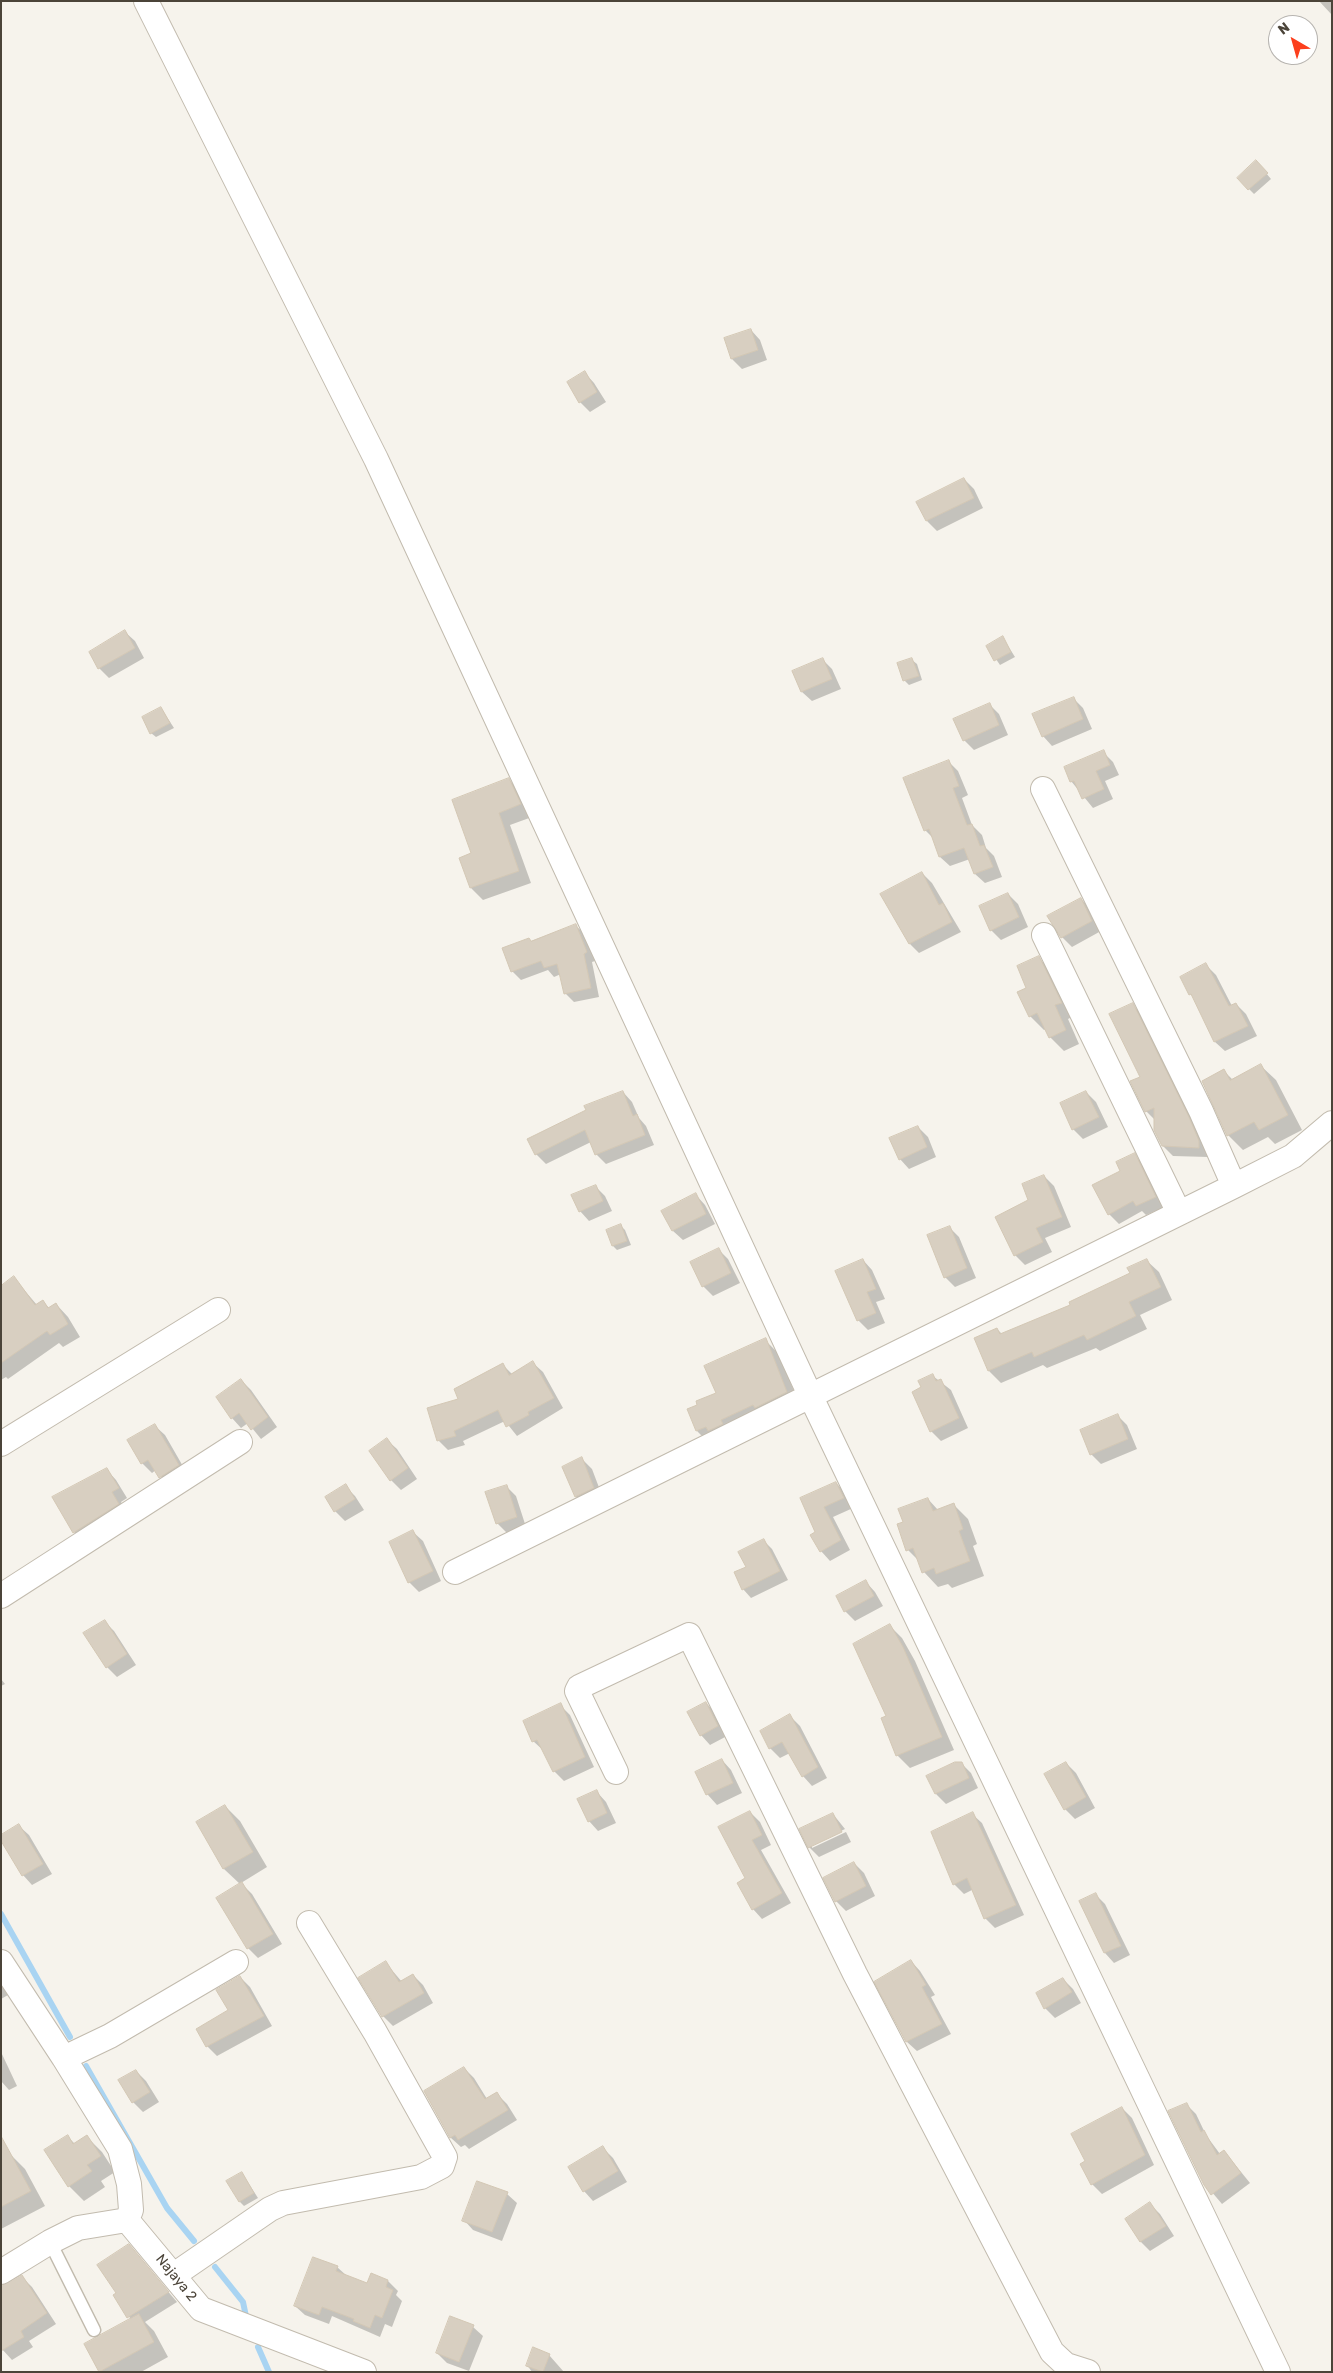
<!DOCTYPE html>
<style>
body{margin:0}
#map{position:relative;width:1333px;height:2373px;overflow:hidden;background:#f6f3ec;font-family:Rubik,sans-serif}
canvas{display:block}
.frame{position:absolute;inset:0;border:2px solid #4b4439;pointer-events:none}
.north{position:absolute;left:1268px;top:15px;width:50px;height:50px;box-sizing:border-box;background:#fff;border:1px solid #b7b4b0;border-radius:50%;rotate:322deg;font-size:14px;font-weight:700;line-height:20px;text-align:center;color:#4b4439}
.north::after{content:'';display:block;margin:auto;width:18px;height:22px;background:#fc3f1d;clip-path:polygon(50% 0,100% 100%,50% 72%,0 100%)}
</style>
<div id="map">
<canvas width="1333" height="2373"></canvas>
<div class="frame"></div>
<div class="north">N</div>
</div>
<script>
const context = document.querySelector('canvas').getContext('2d');
context.lineJoin = 'round';
function fill(path, color) {
  context.fillStyle = color;
  context.fill(path, 'evenodd');
}
function trace(path, color, width, dash) {
  context.strokeStyle = color;
  context.lineWidth = width;
  context.lineCap = dash ? 'butt' : 'round';
  context.setLineDash(dash || []);
  context.stroke(path);
}
function label(font, color, halo, rows, align = 'center') {
  context.font = font + ' Rubik,sans-serif';
  context.lineWidth = 4;
  context.setLineDash([]);
  context.textBaseline = 'middle';
  context.strokeStyle = halo;
  context.fillStyle = color;
  for (const [text, x, y, turn = 0] of rows) {
    context.save();
    context.translate(x, y);
    context.rotate((+turn || 0) * Math.PI / 180);
    context.textAlign = isNaN(turn) ? turn : align;
    if (halo) context.strokeText(text, 0, 0);
    context.fillText(text, 0, 0);
    context.restore();
  }
}
fill(new Path2D(`
 M1319 1H1332V15Z
 M1261 167 1271 179 1254 194 1238 178Z
 M751 330 760 340 767 360 742 369 732 359 726 339Z
 M585 373 594 383 606 402 590 412 580 402Z
 M964 479 974 489 983 508 937 531 927 521 918 502Z
 M125 632 135 641 144 658 109 678 99 668 90 652Z
 M1003 638 1015 657 1000 665 987 646Z
 M822 659 832 669 841 689 812 701 802 692 794 671Z
 M912 660 917 664 922 680 909 685 904 680Z
 M1073 698 1083 708 1092 729 1052 746 1043 736Z
 M989 704 999 714 1008 735 974 750 964 740Z
 M161 708 174 728 156 737 151 733Z
 M1103 752 1113 762 1119 775 1105 781 1113 799 1093 808 1071 781Z
 M948 761 958 771 968 795 962 798 972 825 982 835 986 848 994 856 1002 877 985 883 975 874 970 859 950 866 940 857 933 838 925 830Z
 M509 780 521 792 532 817 510 825 531 883 483 900 471 888 473 854Z
 M922 873 932 883 961 932 919 953 910 944Z
 M1008 894 1018 904 1028 927 1001 940 991 930Z
 M1081 899 1091 909 1101 931 1072 947 1062 937Z
 M576 926 585 934 595 961 592 962 599 997 574 1002 565 993 561 974 554 977 548 970 521 980 512 971 532 942Z
 M1039 958 1052 972 1074 1016 1068 1019 1079 1044 1064 1051 1050 1037 1046 1029 1044 1030 1030 1016 1028 988Z
 M1206 965 1216 975 1232 1006 1236 1004 1246 1014 1257 1036 1225 1051 1215 1042 1195 998 1190 994Z
 M1132 1005 1142 1014 1209 1152 1208 1157 1173 1156 1163 1146 1155 1120 1146 1111Z
 M1261 1066 1276 1080 1302 1130 1275 1144 1268 1137 1243 1150 1228 1135 1224 1071 1233 1080Z
 M623 1092 632 1102 639 1118 646 1126 654 1145 606 1164 596 1154 591 1142 546 1164 536 1154Z
 M1086 1092 1096 1102 1108 1127 1083 1139 1073 1129Z
 M918 1127 928 1137 936 1157 909 1169 900 1159Z
 M1134 1155 1144 1165 1165 1207 1146 1215 1142 1211 1119 1224 1109 1214 1121 1172Z
 M1044 1176 1054 1186 1071 1227 1045 1238 1052 1252 1025 1265 1015 1255 1030 1201Z
 M595 1186 605 1196 612 1211 589 1221 580 1211Z
 M696 1195 705 1205 715 1224 683 1240 673 1231 663 1211Z
 M621 1226 625 1230 631 1245 617 1250 613 1246Z
 M949 1227 959 1237 976 1278 955 1287 945 1277Z
 M718 1249 728 1259 740 1283 713 1296 703 1286Z
 M863 1260 872 1270 885 1299 876 1302 885 1323 868 1330 858 1320Z
 M1146 1260 1159 1272 1172 1300 1140 1315 1147 1329 1100 1351 1096 1348 1047 1368 1043 1365 1001 1383 989 1371 976 1339 997 1329 1002 1334 1071 1305 1131 1274Z
 M14 1278 37 1305 43 1301 49 1308 56 1304 68 1317 80 1337 63 1347 59 1343 8 1379 6 1377 1 1380V1287Z
 M765 1340 779 1354 800 1406 711 1445 697 1431 699 1405 718 1394Z
 M533 1363 543 1372 563 1408 517 1436 505 1421 463 1441 465 1445 448 1450 438 1440 460 1400 503 1365 512 1374Z
 M933 1376 951 1390 968 1428 941 1441 931 1431 923 1388Z
 M241 1380 251 1390 277 1427 261 1439 248 1423 241 1428 232 1418Z
 M1117 1415 1127 1425 1137 1449 1101 1464 1091 1454Z
 M155 1426 165 1435 188 1475 170 1487 156 1470 152 1473 142 1463Z
 M387 1440 397 1449 417 1479 401 1490 391 1480Z
 M582 1459 592 1469 603 1498 585 1506 576 1497Z
 M107 1470 116 1480 127 1498 121 1502 128 1514 84 1542 74 1532 54 1498Z
 M836 1483 846 1493 853 1508 833 1517 850 1550 830 1561 821 1551 817 1533 802 1499Z
 M345 1486 355 1496 364 1510 345 1521 335 1511 327 1497Z
 M506 1486 516 1496 526 1527 507 1533 497 1523Z
 M928 1499 938 1510 953 1504 968 1519 977 1544 973 1546 984 1576 952 1588 948 1584 938 1587 924 1572 920 1562 908 1550Z
 M413 1532 423 1541 441 1581 419 1592 409 1582Z
 M764 1541 772 1549 788 1580 751 1598 743 1589 747 1568Z
 M866 1582 875 1592 883 1606 855 1621 845 1611Z
 M104 1621 114 1631 136 1665 117 1677 107 1667Z
 M890 1626 902 1638 915 1661 954 1750 910 1768 897 1755 882 1719 887 1716Z
 M1 1679 5 1684 1 1686Z
 M706 1703 716 1713 727 1736 710 1745 701 1735Z
 M560 1705 570 1715 594 1767 564 1781 554 1771 544 1751 533 1741Z
 M790 1716 800 1726 827 1778 812 1786 803 1776 790 1753 780 1758 770 1748Z
 M722 1760 731 1770 742 1793 717 1805 708 1795 697 1772Z
 M961 1763 971 1773 978 1788 946 1804 936 1794 928 1777Z
 M1066 1763 1076 1773 1095 1808 1075 1819 1065 1809 1046 1775Z
 M597 1792 606 1802 616 1823 598 1831 589 1821Z
 M225 1806 240 1821 267 1867 241 1883 252 1894 282 1944 258 1958 248 1948 218 1898 241 1885 224 1869 197 1822Z
 M750 1812 760 1822 771 1845 761 1850 791 1903 762 1919 753 1909 747 1879Z
 M833 1814 845 1829 812 1845V1848L846 1832 851 1842 819 1857 809 1847Z
 M972 1814 982 1823 1024 1915 995 1928 985 1918 972 1890 964 1894 954 1884Z
 M19 1826 29 1835 52 1874 32 1885 23 1875Z
 M854 1863 864 1873 875 1896 846 1911 836 1901 825 1878Z
 M1095 1894 1105 1904 1130 1955 1114 1963 1105 1953Z
 M911 1961 920 1971 935 1995 931 1997 951 2034 917 2051 907 2042 876 1982Z
 M386 1963 402 1982 413 1975 423 1985 433 2003 393 2026 383 2016 360 1978Z
 M240 1977 250 1987 272 2026 217 2056 207 2046 198 2030 230 2011Z
 M1063 1979 1073 1989 1081 2003 1055 2018 1045 2008Z
 M1 1984 8 1995 1 1999Z
 M1 2052 17 2086 9 2090 1 2081Z
 M464 2068 474 2078 487 2099 497 2094 507 2104 517 2120 469 2149 465 2145 461 2147 451 2138 425 2091Z
 M136 2071 146 2081 159 2102 143 2112 133 2102Z
 M1186 2104 1196 2114 1206 2135 1220 2154 1224 2151 1250 2183 1222 2204 1205 2184Z
 M1122 2108 1132 2118 1154 2165 1102 2194 1092 2184 1087 2162Z
 M67 2136 75 2144 87 2137 102 2152 115 2172 101 2181 105 2187 84 2201 69 2186Z
 M603 2148 613 2158 627 2182 593 2201 584 2191Z
 M10 2154 25 2169 45 2206 1 2229V2159Z
 M242 2173 258 2198 244 2206 240 2202Z
 M507 2194 517 2203 502 2241 473 2230 464 2220Z
 M1150 2204 1160 2214 1174 2236 1150 2251 1141 2242 1126 2220Z
 M129 2246 177 2302 145 2322 154 2331 168 2357 141 2372H101L131 2320 117 2294Z
 M337 2267 347 2276 368 2285 372 2275 388 2281 398 2291 396 2295 402 2301 392 2327 385 2324 380 2337 332 2316 329 2324 305 2315 295 2306Z
 M22 2277 32 2287 56 2324 29 2341 33 2347 12 2360 1 2348Z
 M473 2327 483 2336 469 2371 447 2363 437 2353Z
 M549 2355 564 2372H532L527 2365Z`), '#0003');
trace(new Path2D(`
 M1 1914 70 2037
 M86 2066 167 2208 194 2241
 M215 2267 243 2302 247 2321
 M258 2347 269 2372`), '#a9d4f2', 6);
const building = new Path2D(`
 M1256 160 1268 173 1248 190 1237 178Z
 M751 329 758 350 731 359 724 338Z
 M585 371 597 392 579 403 567 382Z
 M964 478 974 498 926 521 916 502Z
 M125 630 135 648 98 669 89 652Z
 M1003 636 1011 652 994 661 986 646Z
 M823 658 832 679 801 692 792 671Z
 M912 658 919 676 903 681 897 663Z
 M1074 697 1083 719 1042 737 1032 714Z
 M990 703 999 725 963 741 953 719Z
 M161 707 170 723 150 734 142 717Z
 M1104 750 1110 765 1096 771 1104 789 1082 799 1074 781 1070 782 1064 767Z
 M949 760 959 786 953 788 967 825 972 824 980 846 984 845 993 867 974 874 964 848 939 857 929 829 924 831 903 778Z
 M509 778 521 804 499 813 519 871 470 888 459 858 471 853 452 800Z
 M922 872 939 905 943 903 952 922 909 944 880 894Z
 M1008 893 1019 917 990 931 979 906Z
 M1081 898 1092 921 1061 938 1047 916Z
 M576 924 587 952 584 954 591 988 564 994 557 964 544 968 541 961 511 972 502 948 529 938 531 941Z
 M1039 956 1062 1003 1055 1005 1066 1030 1049 1038 1037 1013 1029 1017 1017 992 1026 988 1017 966Z
 M1206 963 1229 1006 1236 1003 1248 1026 1214 1042 1191 994 1189 995 1180 977Z
 M1133 1003 1189 1117 1199 1141V1148L1162 1146 1154 1130V1108L1145 1112 1130 1081 1140 1077 1109 1014Z
 M1261 1064 1288 1115 1259 1130 1254 1122 1227 1136 1202 1081 1224 1069 1230 1080Z
 M623 1091 633 1116 637 1114 645 1135 595 1155 585 1130 535 1155 527 1139 586 1110 584 1106Z
 M1086 1091 1099 1117 1072 1130 1060 1103Z
 M918 1126 927 1147 899 1160 889 1138Z
 M1135 1153 1156 1197 1136 1206 1133 1201 1108 1215 1092 1185 1120 1171 1116 1162Z
 M1044 1175 1062 1217 1036 1228 1043 1242 1014 1256 995 1217 1028 1200 1022 1184Z
 M596 1185 603 1201 579 1212 571 1195Z
 M696 1193 706 1214 672 1231 661 1211Z
 M621 1224 627 1241 612 1246 606 1230Z
 M950 1226 967 1268 944 1278 927 1235Z
 M719 1248 731 1273 702 1287 690 1262Z
 M863 1259 876 1289 867 1292 876 1313 857 1321 835 1271Z
 M1147 1259 1161 1287 1129 1302 1136 1316 1087 1340 1084 1335 1034 1357 1032 1352 988 1371 974 1338 997 1328 1000 1334 1070 1305 1069 1302 1130 1273 1127 1268Z
 M14 1276 35 1305 43 1300 48 1308 56 1303 68 1324 50 1335 47 1331 1 1363V1286Z
 M766 1338 787 1392 755 1408 753 1405 721 1420 723 1424 708 1431 706 1427 696 1431 687 1409 697 1405 696 1401 716 1393 704 1366Z
 M533 1361 554 1398 528 1412 529 1415 506 1427 498 1410 454 1431 456 1436 437 1441 427 1408 458 1399 454 1389 503 1363 509 1375Z
 M933 1374 936 1381 941 1379 959 1418 930 1432 912 1392 921 1387 918 1381Z
 M241 1379 268 1417 251 1430 239 1413 231 1419 216 1397Z
 M1118 1414 1128 1439 1090 1455 1080 1430Z
 M155 1424 179 1465 159 1478 148 1460 141 1464 127 1440Z
 M387 1438 408 1468 390 1481 369 1451Z
 M582 1457 594 1488 575 1497 562 1467Z
 M107 1468 119 1488 112 1492 119 1504 73 1533 52 1497Z
 M836 1482 844 1498 824 1507 841 1540 820 1552 810 1535 815 1532 800 1498Z
 M346 1484 355 1499 334 1512 325 1497Z
 M507 1485 517 1517 496 1524 485 1492Z
 M928 1498 933 1511 954 1503 963 1529 959 1531 970 1561 936 1574 934 1568 922 1573 913 1548 906 1551 897 1524 903 1522 898 1509Z
 M413 1530 433 1571 408 1583 389 1542Z
 M764 1539 780 1571 742 1590 734 1572 746 1567 738 1552Z
 M866 1580 874 1596 844 1612 836 1596Z
 M105 1620 127 1654 106 1668 83 1633Z
 M890 1624 903 1647 942 1737 896 1756 881 1718 886 1716 853 1644Z
 M706 1702 718 1726 700 1736 687 1712Z
 M561 1703 585 1757 553 1772 537 1740 532 1742 523 1721Z
 M790 1714 818 1767 802 1777 782 1742 769 1749 760 1731Z
 M722 1759 733 1783 706 1795 695 1772Z
 M955 1762H962L969 1778 935 1794 926 1776Z
 M1066 1762 1086 1797 1064 1810 1044 1774Z
 M597 1790 607 1813 588 1822 577 1799Z
 M225 1805 253 1852 223 1869 196 1822Z
 M750 1811 762 1835 752 1840 782 1893 752 1910 737 1883 745 1878 718 1827Z
 M973 1812 1016 1905 984 1919 967 1878 953 1885 931 1832Z
 M833 1813 842 1832 808 1848 799 1829Z
 M19 1824 43 1864 22 1876 1 1841V1835Z
 M854 1862 866 1886 835 1902 823 1878Z
 M242 1882 273 1934 247 1949 216 1898Z
 M1096 1893 1121 1946 1104 1953 1079 1901Z
 M911 1960 926 1985 922 1987 942 2024 906 2042 874 1982Z
 M386 1961 399 1982 413 1974 424 1993 382 2017 358 1978Z
 M240 1976 264 2016 206 2047 196 2029 228 2010 216 1990Z
 M1063 1978 1072 1992 1044 2009 1036 1993Z
 M464 2067 485 2099 497 2092 508 2110 458 2140 455 2135 450 2138 424 2091Z
 M136 2070 150 2092 132 2103 118 2080Z
 M1187 2103 1201 2132 1204 2130 1217 2155 1224 2150 1241 2173 1211 2195 1204 2185 1168 2111Z
 M1122 2107 1145 2155 1091 2185 1080 2164 1085 2161 1071 2134Z
 M68 2135 73 2144 87 2135 101 2156 87 2165 92 2171 68 2187 44 2150Z
 M1 2136 31 2191 1 2207Z
 M603 2146 618 2171 583 2192 568 2167Z
 M242 2172 254 2193 239 2202 226 2181Z
 M477 2181 508 2192 492 2232 462 2221Z
 M1150 2202 1166 2226 1140 2242 1125 2219Z
 M129 2244 169 2292 127 2318 113 2295 116 2293 97 2265Z
 M313 2257 338 2266 336 2271 367 2283 371 2273 388 2280 386 2287 393 2290 382 2318 375 2315 370 2328 353 2321 354 2319 322 2307 319 2315 294 2306Z
 M22 2275 47 2313 21 2331 24 2337 1 2351V2286Z
 M139 2314 154 2342 99 2372 84 2344Z
 M450 2316 474 2325 459 2362 436 2353Z
 M533 2347 550 2354 543 2372 526 2366Z`);
fill(building, '#d8cfc1');
trace(building, '#d3c7b4', 1);
const lane = new Path2D(`
 M50 2242 94 2330`);
const street = new Path2D(`
 M146 1 376 459 810 1395 1278 2372
 M1043 789 1201 1111 1234 1186
 M1044 935 1179 1213
 M1 1444 218 1310
 M455 1572 1234 1186 1293 1156 1332 1123
 M1 1596 240 1442
 M616 1772 577 1691 579 1687 689 1635 855 1974 1052 2352 1066 2365 1088 2372
 M1 1962 64 2058 120 2149 129 2184 131 2210 127 2220
 M64 2058 110 2036 236 1962
 M1 2272 50 2242 78 2228 127 2220 201 2309 364 2372
 M174 2275 270 2209 283 2203 421 2177 442 2166 445 2157 375 2032 309 1923`);
trace(lane, '#c2bbae', 15);
trace(street, '#c2bbae', 26);
trace(lane, '#fff', 12);
trace(street, '#fff', 24);
label('14px', '#4b4439', '#fff', [
 ["Najaya 2",176,2278,51]
]);
</script>
